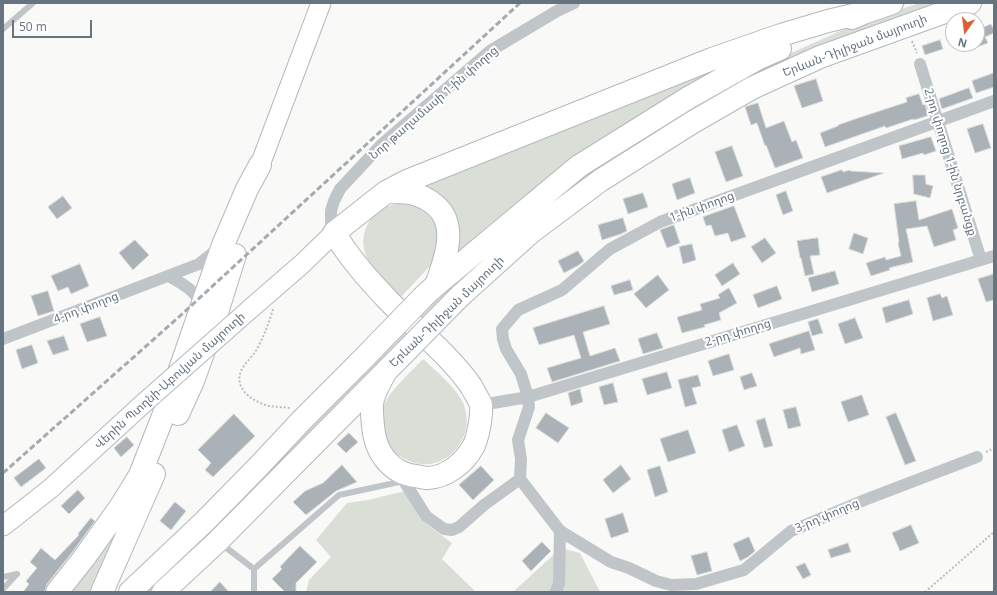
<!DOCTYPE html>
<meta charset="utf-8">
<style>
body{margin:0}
#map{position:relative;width:997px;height:595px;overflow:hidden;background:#f9f9f7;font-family:"Open Sans",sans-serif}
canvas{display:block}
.frame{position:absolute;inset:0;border:4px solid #667481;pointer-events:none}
.north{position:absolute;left:945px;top:12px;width:40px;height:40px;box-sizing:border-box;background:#fff;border:1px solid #c2c7cd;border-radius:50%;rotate:194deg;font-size:11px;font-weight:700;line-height:16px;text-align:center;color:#667481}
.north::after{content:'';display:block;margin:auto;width:14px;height:18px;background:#db6036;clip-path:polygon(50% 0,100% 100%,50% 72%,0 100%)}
.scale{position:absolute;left:12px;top:20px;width:80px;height:18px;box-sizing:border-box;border:2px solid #667481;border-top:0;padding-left:5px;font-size:12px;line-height:14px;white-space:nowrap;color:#667481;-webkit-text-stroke:3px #fff;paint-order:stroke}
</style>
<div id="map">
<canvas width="997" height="595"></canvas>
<div class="frame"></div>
<div class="north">N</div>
<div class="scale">50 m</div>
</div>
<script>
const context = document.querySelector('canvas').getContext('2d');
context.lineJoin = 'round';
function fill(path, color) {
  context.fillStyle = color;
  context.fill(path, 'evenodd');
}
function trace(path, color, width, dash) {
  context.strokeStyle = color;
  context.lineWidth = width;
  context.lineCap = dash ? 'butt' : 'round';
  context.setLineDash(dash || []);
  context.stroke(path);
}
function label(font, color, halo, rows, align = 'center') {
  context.font = font + ' "Open Sans","Noto Sans Armenian",sans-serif';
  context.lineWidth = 4;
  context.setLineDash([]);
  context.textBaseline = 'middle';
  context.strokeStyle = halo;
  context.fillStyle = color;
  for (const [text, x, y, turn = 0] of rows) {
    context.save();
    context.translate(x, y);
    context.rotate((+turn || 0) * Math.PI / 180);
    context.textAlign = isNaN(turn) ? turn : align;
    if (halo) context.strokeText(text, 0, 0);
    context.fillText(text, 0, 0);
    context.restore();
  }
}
fill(new Path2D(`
 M919 3H943L718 96 666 125 607 163 558 197 492 252 449 292 154 592H142L444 285 556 190 728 81 845 29Z
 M752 52 537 187 489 225 456 255 458 247 410 189Z
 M400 203 414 206 426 213 435 223 440 237 433 263 400 298C391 287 377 275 370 263 358 245 363 222 380 210 386 206 393 205 400 203Z
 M423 359C436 371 452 384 461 399 482 437 441 481 403 458 391 451 387 445 384 432 383 423 380 414 384 405 390 390 412 371 423 359Z
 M140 490 95 592H61Z
 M405 491 421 520 452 543 442 559 476 592H306L309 580 331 557 316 540 347 503 368 500Z
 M561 548 580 553 600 592H513Z`), '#d9ded6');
const building = new Path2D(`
 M977 18 981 28 991 24 994 30V33L985 37 988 43 977 47Z
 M940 40 943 49 925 55 922 46Z
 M994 73V87L976 93 972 81Z
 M816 79 823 101 802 108 794 86Z
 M969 88 973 98 942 109 939 99Z
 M919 94 923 105 925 104 928 114 927 116 914 120 913 119 886 128 885 126 825 147 820 133 838 126V125L858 118 907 102 906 98Z
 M758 103 766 128 784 121 792 142 796 140 803 158 775 168 766 145 765 146 757 123 751 125 745 107Z
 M983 124 991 148 975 153 967 129Z
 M931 137 936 151 924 155 923 153 902 159 899 146Z
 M732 146 743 176 726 182 715 152Z
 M842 170 843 172 850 170V171L884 173 827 193 821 177Z
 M913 175H925L926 184 933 186 930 198 914 194Z
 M690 178 695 193 677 200 672 184Z
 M786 191 793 211 783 215 776 195Z
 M643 193 648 207 628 214 623 199Z
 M63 196 72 208 57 219 48 207Z
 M916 201 919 220 952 209 958 228 953 230 956 240 934 247 927 226 906 229 913 262 889 268 890 270 871 276 866 263 885 257 886 260 901 256 898 243 899 242 894 204Z
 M734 206 746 237 731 242 728 233 715 236 711 225 706 226 703 217Z
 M623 218 627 231 621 234 602 240 598 225Z
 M674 225 680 243 667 248 660 230Z
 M854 233 868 238 863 254 849 249Z
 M765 238 776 253 762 263 751 247Z
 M818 238 820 255 810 256 814 274 805 276 801 258H800L797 241Z
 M135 240 149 255 133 270 119 253Z
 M692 244 696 260 683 264 679 247Z
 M578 251 584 261 579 265 564 273 558 261Z
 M733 263 740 274 722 286 715 275Z
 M80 264 89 286 71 294 68 287 58 291 51 276Z
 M835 271 839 284 812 292 808 278Z
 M994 274V300L986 302 978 279Z
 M658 275 669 290 646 308 634 294Z
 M630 280 633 290 614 295 611 286Z
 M777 286 782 299 758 308 753 295Z
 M729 288 737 303 719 313 721 320 704 325 705 327 682 333 677 317 702 310 700 304 720 298 718 295Z
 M48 291 54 311 38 316 31 296Z
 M940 294 942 298 947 296 953 315 933 321 927 298Z
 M909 300 913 314 886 323 882 308Z
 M604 306 610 324 583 332 590 356 615 348 620 361 552 382 547 368 581 358 574 335 539 345 533 328Z
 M100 317 107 336 87 342 80 324Z
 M855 318 863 338 845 344 838 324Z
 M818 319 823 333 812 336 808 322Z
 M809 331 815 350 801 354 800 348 774 357 769 344Z
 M657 333 663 348 643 354 638 339Z
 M64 336 69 350 53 355 47 341Z
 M32 345 38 363 22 369 16 350Z
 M729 354 734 370 713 376 708 361Z
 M667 372 672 388 647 395 642 379Z
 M752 373 757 386 744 390 740 377Z
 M698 375 701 386 692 388 697 404 685 407 678 380Z
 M613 383 618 402 604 405 599 387Z
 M580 389 583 402 571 406 568 393Z
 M862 395 869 415 848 422 841 402Z
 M796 407 801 426 788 429 783 410Z
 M546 413 569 428 558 443 536 428Z
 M896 413 916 461 905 465 886 417Z
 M234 414 255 436 213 477 205 470 211 463 198 450Z
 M765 418 773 446 764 448 756 421Z
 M737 425 745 446 729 452 722 430Z
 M688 430 696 453 668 462 660 439Z
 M349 433 358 442 346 453 337 444Z
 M127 437 134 445 121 457 114 448Z
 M39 459 46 468 21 487 14 478Z
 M342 465 357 482 336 491 306 515 293 502 305 491 323 483Z
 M621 465 631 479 613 493 603 480Z
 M481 466 494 480 473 500 459 485Z
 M660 466 668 492 655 497 647 470Z
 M78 490 85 498 69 514 61 506Z
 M175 502 186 511 171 530 160 521Z
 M623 513 629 532 611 538 605 519Z
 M91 518 95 521 74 550 47 584 45 590V592H23L29 584 26 581 37 568 30 562 41 548 55 560 79 535 78 534Z
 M911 525 919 543 900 551 892 533Z
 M749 537 755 551 748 557 740 561 733 544Z
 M542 542 551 551 531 571 522 561Z
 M848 543 851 552 831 558 828 550Z
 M300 546 317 562 296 583V592H285L272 579 282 569 280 567Z
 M707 552 712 571 697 575 691 556Z
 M805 563 811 575 803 579 796 567Z
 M220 582 229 592H210Z`);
fill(building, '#aab2b8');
trace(building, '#dbdbd9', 1);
const primary = new Path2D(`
 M260 165 321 3
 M249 310 302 264 334 233
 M3 526 50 489 145 402`);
const highway = new Path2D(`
 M852 18 866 12 892 3
 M386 192C394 192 402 192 410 193 419 195 428 199 435 205 459 225 445 260 436 285
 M424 296 436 285 579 166 688 98 759 58 780 49
 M460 296 530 233 601 180 693 122 752 88 820 57 970 3
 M386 371C381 381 373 393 372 404 372 407 372 410 372 413 373 430 374 445 385 459 393 469 404 475 416 476 420 477 424 478 428 478 447 477 464 463 473 447 478 438 482 415 481 405 479 399 474 392 471 386 447 352 413 327 385 297 375 286 365 276 357 265 348 255 341 243 334 233L386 192 407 181 712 59 781 35 828 21 866 12
 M178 414 193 381 214 322 235 255
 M57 592 84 558 121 506 140 475 169 401 223 245 247 189 260 165
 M102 592 154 474
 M130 592 204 522 258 467 303 419 359 363
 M163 592 218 541 406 351`);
trace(primary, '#b4b9bd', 21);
trace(highway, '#b4b8bc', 24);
trace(new Path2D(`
 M912 41 917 53
 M273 309C269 323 264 336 257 349 253 356 246 362 242 369 232 388 253 402 269 406 276 407 283 407 290 408
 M986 452 994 448
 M925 592 994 532`), '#bbbec1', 2, [2, 2]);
trace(new Path2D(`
 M3 29 33 3
 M220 543 254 569
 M3 577 17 574
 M3 589 17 574
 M254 592V569L339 495 404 481`), '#c0c5c9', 6);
trace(new Path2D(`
 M920 64 981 260
 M334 233 331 223V211L334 201 340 189 381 145 490 51 557 11 574 3
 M169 276C177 281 190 287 196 296 198 299 198 304 200 308
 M3 339 199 264 218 249
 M481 405 528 397 994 256
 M977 457 867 499 791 531 744 570 696 584 671 585 656 581 629 568 611 562 560 531 520 479 521 459 518 440 529 407 528 397 521 374 506 349 503 339 502 329 518 310 562 290 610 249 660 222 994 101
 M410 476 404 481 426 516 444 529 452 530 459 527 484 505 520 479
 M556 592 559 583 560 531`), '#c0c5c9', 12);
trace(primary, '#fff', 19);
trace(highway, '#fff', 22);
trace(new Path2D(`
 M3 473 180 316 520 3`), '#a4aab0', 3, [6, 3]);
const primaryBridge = new Path2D(`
 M145 402 249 310`);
const highwayBridge = new Path2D(`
 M406 351 460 296
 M359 363 424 296`);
trace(primaryBridge, '#b4b9bd', 21, []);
trace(highwayBridge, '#b4b8bc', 24, []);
trace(primaryBridge, '#fff', 19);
trace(highwayBridge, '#fff', 22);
label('12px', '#667481', '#fff', [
 ["Երևան-Դիլիջան մայրուղի",855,46,-21],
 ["Նոր թաղամասի 1-ին փողոց",434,103,-41],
 ["2-րդ փողոց 1-ին նրբանցք",950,162,73],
 ["1-ին փողոց",702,207,-20],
 ["4-րդ փողոց",86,308,-21],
 ["Երևան-Դիլիջան մայրուղի",447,312,-44],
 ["2-րդ փողոց",738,333,-17],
 ["Վերին Պտղնի-Աբովյան մայրուղի",170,381,-42],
 ["3-րդ փողոց",827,516,-23]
]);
</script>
